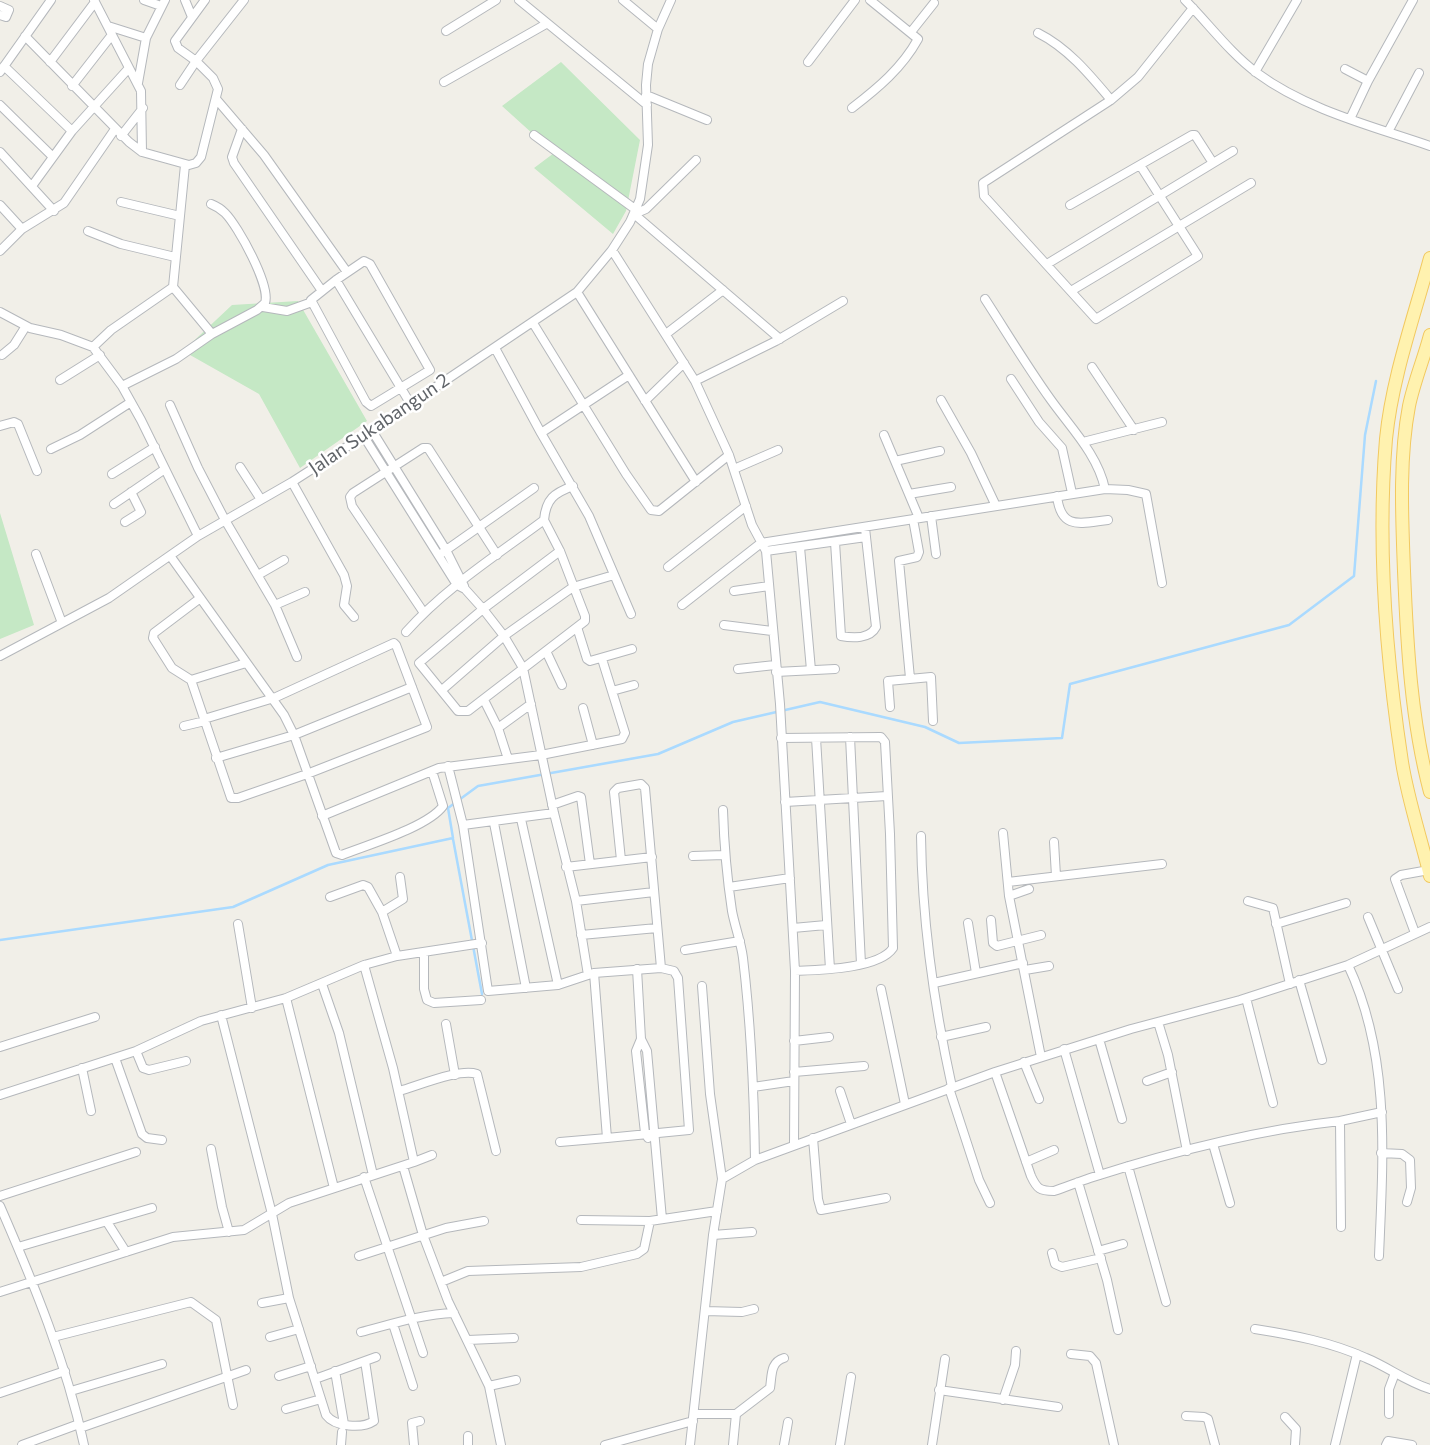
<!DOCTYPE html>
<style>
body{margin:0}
canvas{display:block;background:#f1efe8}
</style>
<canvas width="1430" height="1445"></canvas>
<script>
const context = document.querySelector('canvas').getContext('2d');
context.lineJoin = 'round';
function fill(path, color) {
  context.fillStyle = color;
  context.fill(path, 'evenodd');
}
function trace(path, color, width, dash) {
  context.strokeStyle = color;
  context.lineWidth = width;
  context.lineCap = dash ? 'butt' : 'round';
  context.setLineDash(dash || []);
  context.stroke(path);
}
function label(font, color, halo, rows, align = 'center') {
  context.font = font + ' Commissioner,sans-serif';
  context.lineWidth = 5;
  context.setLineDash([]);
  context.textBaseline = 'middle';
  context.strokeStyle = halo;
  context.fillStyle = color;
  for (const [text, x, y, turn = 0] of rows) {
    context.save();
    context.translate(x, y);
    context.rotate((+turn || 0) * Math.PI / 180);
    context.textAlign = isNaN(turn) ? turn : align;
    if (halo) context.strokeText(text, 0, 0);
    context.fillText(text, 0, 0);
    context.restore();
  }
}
fill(new Path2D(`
 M561 62 640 140 626 211 613 234 534 168 554 153 502 106Z
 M298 301 367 421 300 468 259 394 183 351 232 305Z
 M0 513 34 625 0 639Z`), '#c5e8c5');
trace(new Path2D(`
 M453 839 482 994
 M0 940 233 907 328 865 453 838 448 808 478 786 658 754 733 722 820 702 925 727 959 743 1062 738 1070 684 1289 625 1354 576 1365 435 1376 381`), '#aadaff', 2.5);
const minor = new Path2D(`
 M94 0 141 91 142 152
 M144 0 161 6
 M185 0 192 17
 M519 0 647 105
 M623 0 658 29
 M1185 0C1209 24 1230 53 1257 73 1307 110 1372 126 1430 146
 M0 6 9 10 6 17 0 15
 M108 26 146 38
 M446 31 496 0
 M911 32 934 3
 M1038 33C1068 48 1090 75 1111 100
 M25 36 129 142 142 152 189 165 196 163 201 157 218 89 213 78 196 61 244 0
 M50 62 95 2
 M808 62 855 0
 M4 66 72 131
 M1345 69 1368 81
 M0 72 51 0
 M1255 72 1297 0
 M444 82 546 24
 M138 83 146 38 165 0
 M180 85 196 61 178 48 175 41 205 0
 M72 86 111 36
 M646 95 707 120
 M217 100 264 155 347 272
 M0 105 52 156
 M852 108C878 88 902 68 918 39L870 0
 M1350 119 1368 81 1413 0
 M242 129 232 157 234 163 322 291
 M1388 132 1419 73
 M534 135 639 212 646 209 696 160
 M121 136 143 108
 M0 152 54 211
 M185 165 173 287 212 334
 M1140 165 1198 256 1096 319 984 196 983 183 1111 100 1138 77 1193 8
 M32 186 72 131 129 68
 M121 202 180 216
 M0 205 22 229 64 203 115 129
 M1070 205 1192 135H1195L1213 163
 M634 214 780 339
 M88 231 121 244 175 257
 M612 250 695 381 729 455 752 525 766 551 780 704 795 971 794 1145
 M0 251 22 229
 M364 261 370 264 430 370 371 406 366 402 311 300 336 280Z
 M1047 264 1233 151
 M336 280 410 403
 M1071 291 1251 183
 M577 292 696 482
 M985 299C1007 333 1028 368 1051 400 1071 428 1098 455 1105 489
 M263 307 287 311 312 302
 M0 312 30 328 61 335 93 347 122 386 141 420 198 536
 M533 323 626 474 651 510 659 511 729 455
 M666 334 723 290
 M93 347 111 330 173 287
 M495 348 541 433 589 516 631 614
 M2 355 14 345 26 326
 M1092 367 1134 430
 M1011 379 1039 422 1062 448 1072 493
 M60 380 100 355
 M695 381 776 341 843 301
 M122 386 176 359 212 334 257 310 265 303C271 286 238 226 225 213 221 209 216 206 211 204
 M941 400 971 453 996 506
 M645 401 684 363
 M170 405 198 468 225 520 275 605 297 657
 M0 426 14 422 18 424 37 471
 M371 429 446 550 464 586
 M541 433 629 375
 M363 435 457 585 465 589 483 609 504 636 523 668 554 813 576 901 588 975
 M884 435 919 518
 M1083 442 1162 422
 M51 449 80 435 131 402
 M895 461 940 451
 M240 467 260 498
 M734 469 778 450
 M112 474 155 447
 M292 482 344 575 347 586 344 605 354 617
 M909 494 951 487
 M1057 496C1061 531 1081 523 1108 520
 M114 504 165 469
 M931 516 936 554
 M544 520C546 499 554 493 573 486
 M125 522 141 512 131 492
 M835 542 841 636C852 638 870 639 876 627L865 528
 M800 547 811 670
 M766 551 866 537
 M442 553 534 488
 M36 554 62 623
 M171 557 284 715 294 735 336 853 342 855C367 845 428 827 443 806L432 771
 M668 567 746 506
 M258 575 284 560
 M734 591 769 586
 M199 599 154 633 153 638 172 668 191 680 231 798H238L307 774 427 727 396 645 394 643 274 698 204 719
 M275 605 305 592
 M682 605 761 543 1105 489 1128 490 1146 494 1162 583
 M424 613 352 506 350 497 353 493 423 448H428L497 555
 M724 625 772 631
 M577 627 587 659 590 661 632 649
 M406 632C445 588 497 555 544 520L560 551 585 616V621L468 711H458L419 663 483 609 560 551
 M546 651 562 685
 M0 656 109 598 198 536 292 482 348 446 577 292 612 250 630 222 640 199 648 145 646 85 648 64 658 29 671 0
 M738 669 775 665
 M776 672 835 669
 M910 678 899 561 917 557 919 552 913 519
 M191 680 246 663
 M442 690 504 636 573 587 614 575
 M612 691 634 685
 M484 700 498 728 508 759
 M890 707 888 681 931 677 933 721
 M583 708 593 745
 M184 726 205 721
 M498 728 531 704
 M850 737 861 964
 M781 738 881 737 885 742 890 834 893 948C879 969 819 970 795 971
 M816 738 830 969
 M216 758 294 735 412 687
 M448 766 463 825
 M785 802 887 796
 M552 805 578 796 581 797 590 864
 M723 810C724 844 727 878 732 911 735 927 741 942 743 958 751 1025 754 1092 755 1160
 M554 813 463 825 488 991 558 985 594 973 661 968 674 971 678 978 689 1130 607 1138 594 973
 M322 816 439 768 541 755 622 739 625 733 602 659
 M521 819 558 985
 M494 823 526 988
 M1003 833 1009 896 1041 1057
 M921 836C922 920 934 1005 952 1087
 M1054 842 1056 876
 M693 856 724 855
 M621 860 614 792 618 788 641 784 645 788 661 968
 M566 867 652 857
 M1008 882 1162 864
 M729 887 790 878
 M1009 896 1029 889
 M330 897 363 885 368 887 382 912 397 956
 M576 901 654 892
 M1248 901 1273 908 1290 984
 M382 912 403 899 400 877
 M1368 917 1398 989
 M991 920 993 943 997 946 1041 935
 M968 923 976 973
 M238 924 252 1008
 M1276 924 1346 903
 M793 928 826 925
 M1415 933 1395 879 1401 875 1429 870
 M581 935 657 928
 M685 950 740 941
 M424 953V989L427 1000 434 1003 481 1000
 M1348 965C1391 1056 1383 1158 1379 1256
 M637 969 641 1039 636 1051 645 1133 648 1138
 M1025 970 1049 966
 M1299 980 1322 1060
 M934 983 1023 963
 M322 984 339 1033 373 1175
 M702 986 710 1094 722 1179
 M881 989 905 1104
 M286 998 334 1188
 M1246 998 1273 1103
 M221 1015 272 1214 289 1298 326 1415C335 1427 362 1429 374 1421L365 1361
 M1158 1022 1168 1055 1187 1151
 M446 1024 455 1075
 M941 1037 986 1027
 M641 1039 647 1051 662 1219
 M1099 1039 1122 1119
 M794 1041 829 1037
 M0 1047 95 1017
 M1064 1049 1100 1175
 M136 1051 143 1068 149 1070 186 1061
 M115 1058 142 1134 147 1138 162 1140
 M1024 1062 1039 1099
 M82 1068 91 1111
 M794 1072 864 1066
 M995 1072 1031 1176C1037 1189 1040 1191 1054 1191 1066 1187 1078 1182 1090 1178 1171 1152 1256 1130 1340 1121
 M1147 1081 1172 1072
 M753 1087 794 1081
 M949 1088 979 1180 990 1203
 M399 1091C418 1086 459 1068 477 1074L496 1151
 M840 1091 851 1124
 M0 1095 136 1051 201 1021 286 998 364 965
 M813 1138 818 1199 821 1210 886 1198
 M560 1142 607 1138
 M1213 1144 1230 1203
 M211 1149 222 1207 229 1232
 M1381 1153 1402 1154 1410 1160 1411 1188 1407 1202
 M414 1162 432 1155
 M1026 1162 1054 1150
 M403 1166 423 1235 448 1301 489 1386 501 1445
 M1128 1166 1166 1302
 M364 1177 423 1353
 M1078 1182 1107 1280 1118 1330
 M0 1196 136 1152
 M0 1206C34 1284 66 1362 84 1445
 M581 1220 650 1221 717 1211
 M107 1222 126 1252
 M1341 1227 1340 1121 1382 1112
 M713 1235 752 1232
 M18 1247 152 1208
 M1098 1251 1123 1244
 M1052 1253 1055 1264 1062 1267 1101 1258
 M359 1256 446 1228 484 1221
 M441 1282 468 1271 581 1267 637 1254 644 1249 650 1221
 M0 1292 173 1237 244 1230 289 1203 414 1162 393 1068 364 965 397 956 482 943
 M262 1303 289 1298
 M705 1311 742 1312 754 1309
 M393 1324 413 1386
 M1255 1329C1293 1335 1331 1342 1366 1358 1388 1367 1407 1382 1430 1389
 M361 1332C392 1324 422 1314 454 1313
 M53 1337 191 1302 216 1320 233 1405
 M270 1337 299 1329
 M468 1340 514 1338
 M1071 1354 1090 1356 1096 1363 1114 1445
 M335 1371 344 1424
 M279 1376 311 1366
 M315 1379 376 1357
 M489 1386 516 1380
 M939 1390 1058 1407
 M71 1391 162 1364
 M0 1393 65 1371
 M1003 1400 1015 1365 1016 1351
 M286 1409 321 1399
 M694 1414H736L770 1388C772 1376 770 1362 784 1358
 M1389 1414V1389L1395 1373
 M1186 1416 1204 1417 1208 1419 1215 1445
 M1285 1417 1296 1429 1295 1445
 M80 1428 246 1370
 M468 1436V1445
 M22 1445 79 1424
 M341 1445 342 1432
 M414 1445 412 1423 420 1421
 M605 1445 693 1421
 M690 1445 713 1235 722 1179 755 1160 995 1072 1131 1029 1240 1000 1348 965 1430 927
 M733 1445 736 1414
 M784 1445 788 1422
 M840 1445 851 1377
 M932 1445 945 1359
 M1335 1445 1357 1354
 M1386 1445 1388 1441 1412 1445`);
const primary = new Path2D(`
 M1430 258C1414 317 1392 378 1386 439 1377 545 1386 657 1402 762 1408 800 1421 838 1430 876
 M1430 335C1424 358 1414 382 1409 406 1399 458 1402 518 1404 571 1407 645 1411 720 1430 792`);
trace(minor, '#b5b8bc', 10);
trace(primary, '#f2c960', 14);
trace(minor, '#fff', 8);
trace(primary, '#fff2af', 12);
label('19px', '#5f6368', '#fff', [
 ["Jalan Sukabangun 2",379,424,-34]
]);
</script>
